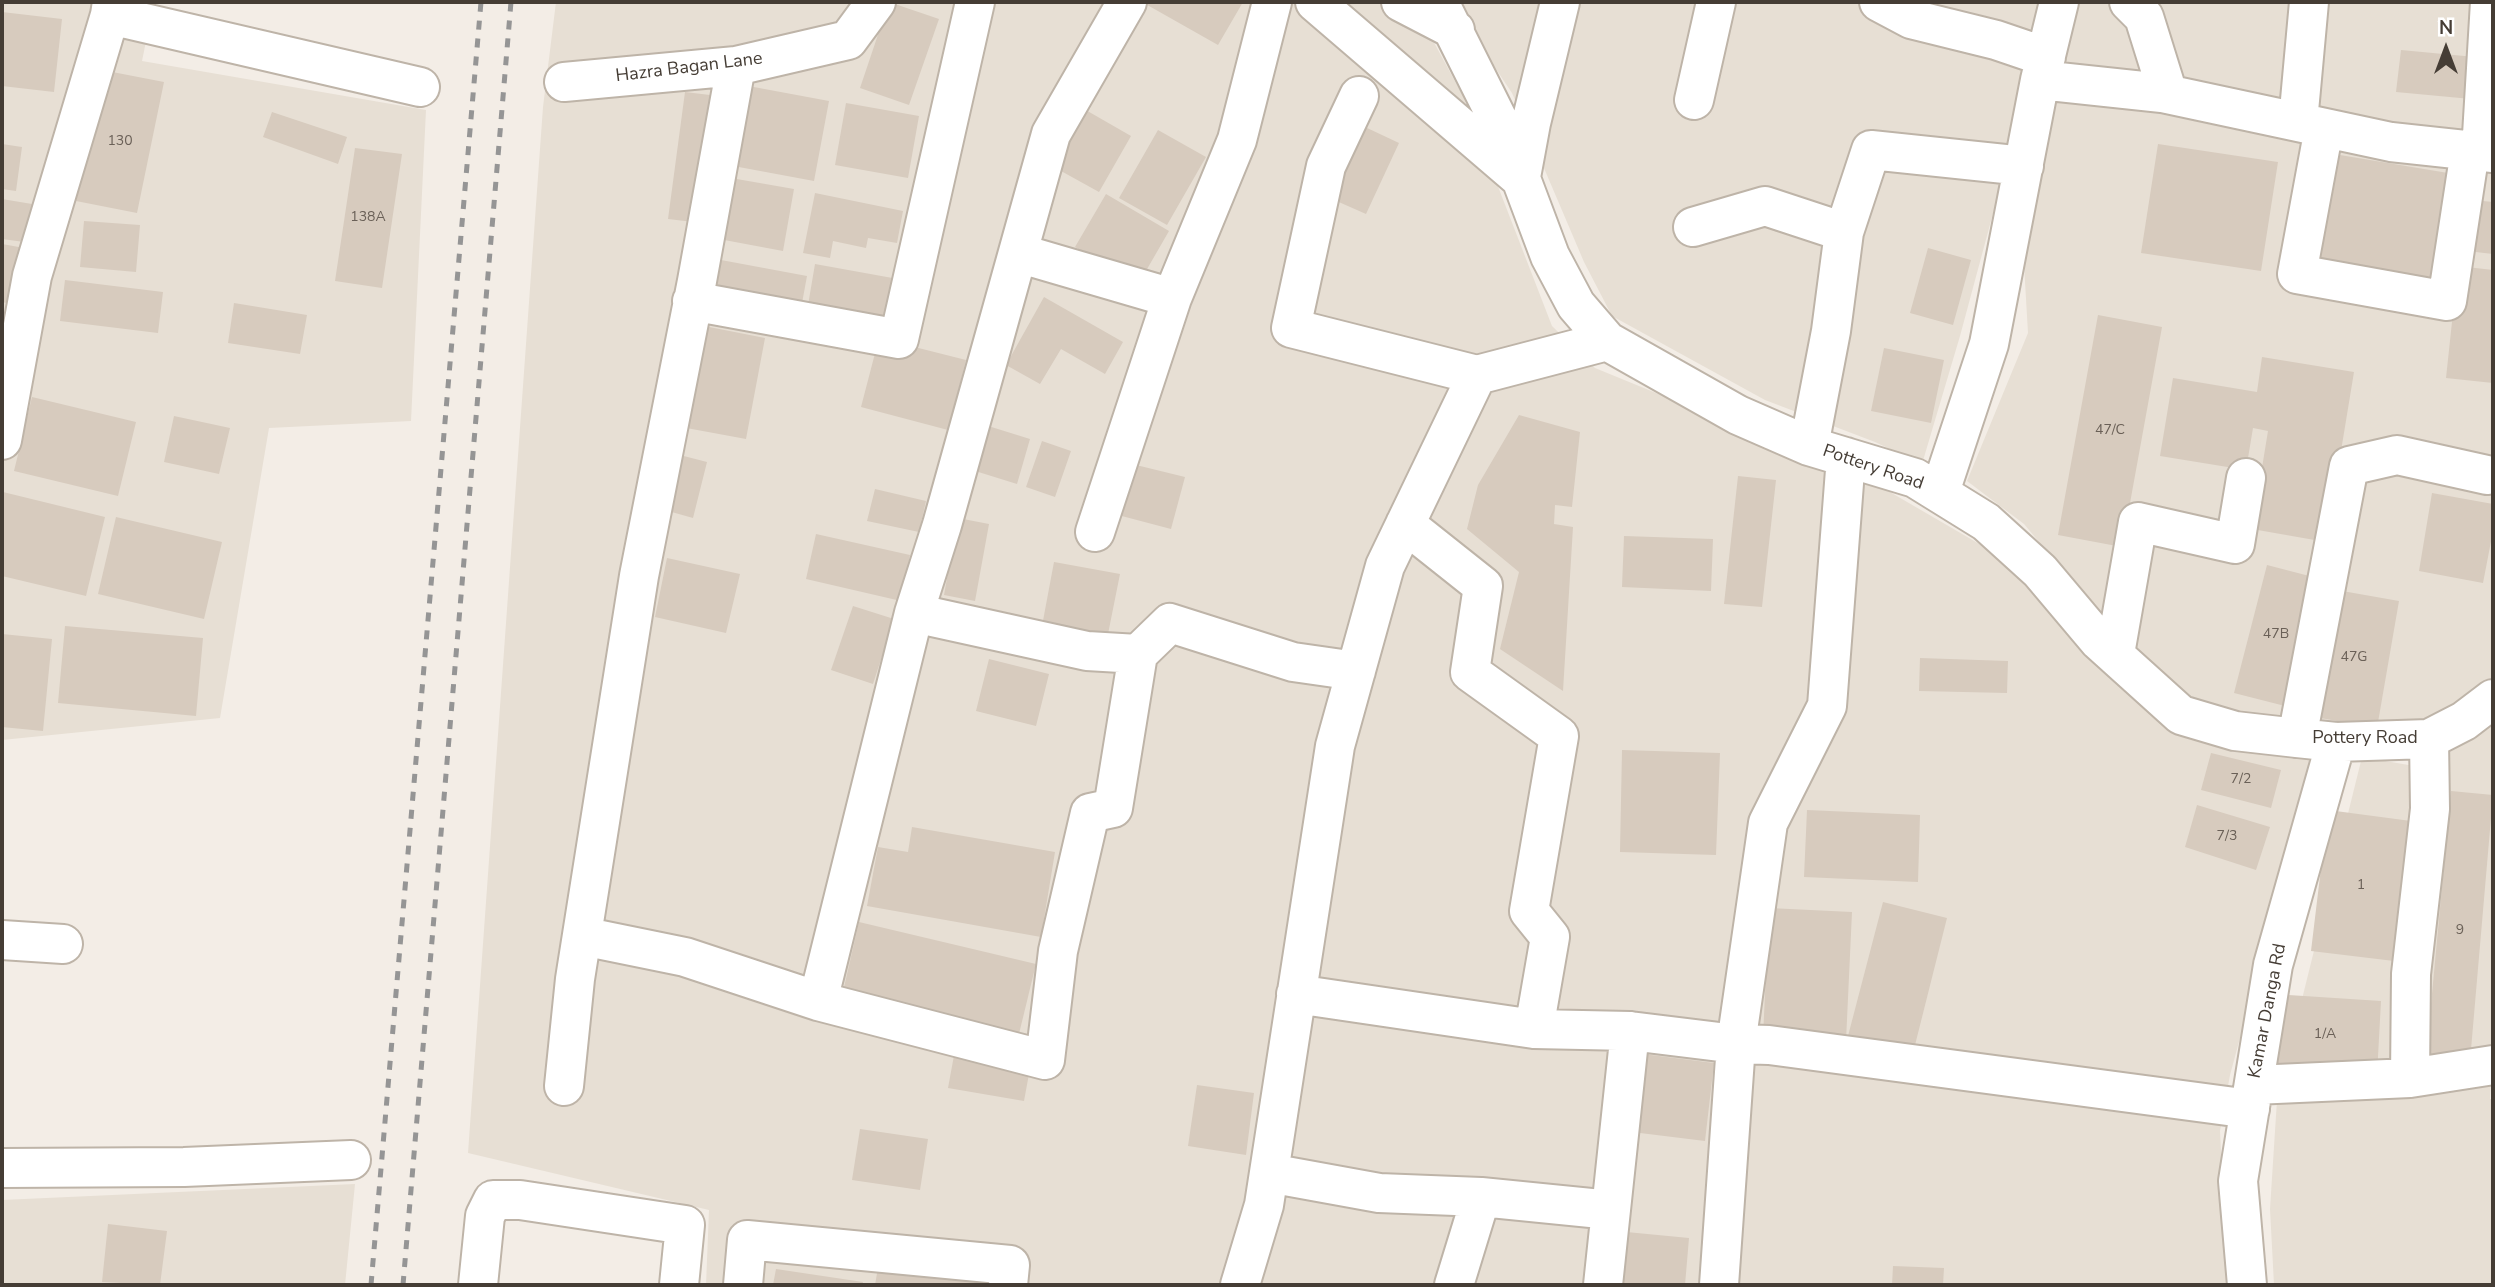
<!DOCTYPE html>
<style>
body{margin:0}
#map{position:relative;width:2495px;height:1287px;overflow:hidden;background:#f3ede6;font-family:"Nunito Sans",sans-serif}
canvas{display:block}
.frame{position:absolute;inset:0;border:4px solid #453d35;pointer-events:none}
.north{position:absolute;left:2411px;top:14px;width:70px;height:70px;-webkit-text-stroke:5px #fff;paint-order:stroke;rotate:0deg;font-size:19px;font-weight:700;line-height:28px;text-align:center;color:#453d35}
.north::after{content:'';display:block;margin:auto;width:24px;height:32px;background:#453d35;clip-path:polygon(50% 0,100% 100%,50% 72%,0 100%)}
</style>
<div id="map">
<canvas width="2495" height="1287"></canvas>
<div class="frame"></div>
<div class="north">N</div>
</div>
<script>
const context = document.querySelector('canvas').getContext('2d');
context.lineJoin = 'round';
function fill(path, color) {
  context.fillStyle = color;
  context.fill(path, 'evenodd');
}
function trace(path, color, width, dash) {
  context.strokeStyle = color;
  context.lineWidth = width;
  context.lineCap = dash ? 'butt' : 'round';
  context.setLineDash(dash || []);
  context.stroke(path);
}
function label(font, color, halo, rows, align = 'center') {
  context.font = font + ' "Nunito Sans",sans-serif';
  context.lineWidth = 6;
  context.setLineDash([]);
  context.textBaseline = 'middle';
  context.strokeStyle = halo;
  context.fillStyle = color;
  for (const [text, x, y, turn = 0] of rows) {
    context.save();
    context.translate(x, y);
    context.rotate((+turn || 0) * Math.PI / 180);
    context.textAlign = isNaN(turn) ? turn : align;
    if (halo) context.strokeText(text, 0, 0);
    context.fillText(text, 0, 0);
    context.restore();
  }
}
fill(new Path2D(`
 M2 2H154L142 61 426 110 411 421 269 428 220 718 2 740Z
 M556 2H1412L1463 96 1552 326 1595 368 1871 481 2000 556 2184 735 2316 757 2230 1075 2220 1131 2227 1285H706L709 1210 468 1153 543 107Z
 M1451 2H2493V688L2430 737 2209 718 2115 633 2024 524 1967 481 2028 333 2016 128 1960 336 1922 464 1875 442 1765 400 1612 316 1584 262 1512 93Z
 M2493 715V1040L2490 1099H2493V1285H2274L2270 1209 2277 1100 2362 757 2426 768Z
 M355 1184 345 1285H2V1200Z`), '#e7dfd4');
fill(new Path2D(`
 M889 2 939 19 909 105 860 88Z
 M1142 2H1243L1218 45Z
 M2 12 62 19 54 92 2 86Z
 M2401 50 2475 57 2471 99 2396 92Z
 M102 70 164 82 137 213 76 201Z
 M743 85 829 101 814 181 728 165Z
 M685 92 718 96 702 223 668 219Z
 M846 103 919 116 908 178 835 165Z
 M1084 109 1131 136 1099 192 1052 166Z
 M272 112 347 137 338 164 263 137Z
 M1365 127 1399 143 1366 214 1332 199Z
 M1158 130 1206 157 1167 225 1119 198Z
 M2 144 22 147 16 191 2 189Z
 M2158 144 2278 162 2261 271 2141 253Z
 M355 148 402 154 382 288 335 281Z
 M2334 154 2454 174 2436 280 2317 261Z
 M731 178 794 189 783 251 719 239Z
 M815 193 903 211 897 243 868 238 866 248 833 241 830 258 803 253Z
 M1106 194 1169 231 1139 283 1075 247Z
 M2 199 38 205 32 243 2 239Z
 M2473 200 2493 202V254L2467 251Z
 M84 221 140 225 136 272 80 267Z
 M2 244 30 249 20 306 2 302Z
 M1928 248 1971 260 1953 325 1910 313Z
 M721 260 807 276 800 314 714 298Z
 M815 264 898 279 889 332 806 317Z
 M2458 266 2493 270V383L2446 378Z
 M65 280 163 292 158 333 60 321Z
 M1044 297 1123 342 1105 374 1061 349 1040 384 1006 365Z
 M234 303 307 315 300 354 228 343Z
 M2098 315 2162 327 2122 547 2058 535Z
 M699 325 765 338 746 439 681 427Z
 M879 338 966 360 948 430 861 407Z
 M1884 348 1944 360 1931 423 1871 411Z
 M2262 357 2354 372 2326 542 2252 529 2268 431 2253 428 2246 470 2160 456 2173 378 2257 392Z
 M32 397 136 422 118 496 14 471Z
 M1519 415 1580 432 1572 507 1555 505 1554 524 1573 527 1563 691 1500 649 1519 572 1467 529 1478 485Z
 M174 416 230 428 219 474 164 462Z
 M985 425 1030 439 1017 484 972 470Z
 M1042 441 1071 451 1055 497 1026 487Z
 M676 454 707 462 693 518 661 509Z
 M1132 464 1185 477 1171 529 1118 515Z
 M1738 476 1776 480 1762 607 1724 604Z
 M875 489 926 501 919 532 867 521Z
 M3 492 105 517 86 596 2 576Z
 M2432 493 2493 504V531L2483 583 2419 571Z
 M116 517 222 542 204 619 98 594Z
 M958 518 989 524 975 601 944 595Z
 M816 534 910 555 901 601 806 579Z
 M1624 536 1713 539 1711 591 1622 587Z
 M667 558 740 574 726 633 655 617Z
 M1054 562 1120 574 1107 639 1042 626Z
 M2267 565 2317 578 2285 706 2234 693Z
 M2331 589 2399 601 2377 728 2309 716Z
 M853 606 894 619 873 684 831 670Z
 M65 626 203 638 196 716 58 703Z
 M2 634 52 639 43 731 2 727Z
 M1920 658 2008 661 2007 693 1919 691Z
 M989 659 1049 674 1036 726 976 711Z
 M1622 750 1720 753 1716 855 1620 852Z
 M2211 753 2281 770 2271 808 2201 790Z
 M2451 791 2493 795 2470 1061 2426 1058Z
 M2197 805 2270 827 2256 870 2185 847Z
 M1807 810 1920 815 1918 882 1804 877Z
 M2328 810 2411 821 2394 961 2311 951Z
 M912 827 1055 852 1041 937 867 906 878 847 908 852Z
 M1883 902 1947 918 1913 1053 1848 1036Z
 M1769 908 1852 912 1846 1041 1763 1037Z
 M859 922 1036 964 1018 1038 842 996Z
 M2273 994 2381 1001 2377 1075 2269 1069Z
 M955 1050 1031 1063 1024 1101 948 1088Z
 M1643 1054 1714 1063 1705 1141 1632 1132Z
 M1197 1085 1254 1093 1246 1155 1188 1146Z
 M860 1129 928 1139 920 1190 852 1180Z
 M108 1224 167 1231 160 1285 102 1282Z
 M1616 1231 1689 1238 1685 1285H1611Z
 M879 1262 1000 1280 999 1285H875Z
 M1893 1266 1944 1268 1943 1285H1892Z
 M776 1269 863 1282 862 1285H773Z`), '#d7cbbe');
const minor = new Path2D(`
 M112 2 110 15 420 87
 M1315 2 1520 178
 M1401 2 1455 30
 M1439 2 1502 128 1550 256 1576 305 1607 341 1738 415 1809 446 1915 478 1986 522 2040 571 2099 641 2181 715 2235 731 2297 738 2336 742 2429 739 2464 721 2493 699
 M1879 2 1911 19 1996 40 2046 57
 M2129 2 2144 17 2168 94
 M2040 80 2162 93 2391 142 2493 153
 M564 82 736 66 848 40 876 2
 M1359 96 1326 166 1291 328 1477 375 1607 341
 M1694 100 1716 2
 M2298 122 2309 2
 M2324 128 2297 274 2447 301 2470 151
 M2481 152 2490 2
 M1521 177 1531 123 1560 2
 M1693 227 1765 206 1844 232 1831 331 1809 446
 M1844 232 1871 150 2024 166
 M1018 253 1172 298
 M692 301 899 339 975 2
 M2 440 32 276 110 15
 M1940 492 1989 344 2040 80 2059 2
 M1405 524 1483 586 1470 672 1559 736 1529 911 1550 937 1534 1029
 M1095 532 1172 298 1237 140 1272 2
 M914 613 1087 651 1138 654
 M2115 654 2138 522 2235 544 2246 478
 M2297 738 2349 466 2397 455 2487 475
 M582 936 685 957 818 1001 1045 1060 1058 951 1090 813 1113 808 1138 654 1170 623 1293 662 1356 671
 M2 940 63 944
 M1296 994 1534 1029 1630 1031 1736 1044 1769 1045 2250 1109
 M818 1001 914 613 942 525 1051 134 1127 2
 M2410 1078 2411 974 2430 809 2429 739
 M2254 1085 2410 1078 2493 1065
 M564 1086 575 979 639 576 697 281 736 66
 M2 1168 184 1167 351 1160
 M1269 1173 1379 1193 1481 1197 1611 1210
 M478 1285 485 1216 493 1200H520L685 1225 679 1285
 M743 1285 747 1240 1010 1265 1008 1285
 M1240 1285 1264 1205 1335 746 1385 566 1477 375
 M1454 1285 1481 1197
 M1603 1285 1630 1031
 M1719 1285 1736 1044 1768 823 1827 706 1846 457
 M2247 1285 2238 1181 2273 965 2336 742`);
trace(minor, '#beb4a8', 42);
trace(minor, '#fff', 38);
trace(new Path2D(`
 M371 1285 481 2
 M403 1285 511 2`), '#959595', 5, [9, 9]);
label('14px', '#6a6057', null, [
 ["130",120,142],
 ["138A",368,218],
 ["47/C",2110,431],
 ["47B",2276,635],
 ["47G",2354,658],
 ["7/2",2241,780],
 ["7/3",2227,837],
 ["1",2361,886],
 ["9",2460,931],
 ["1/A",2325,1035]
]);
label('18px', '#453d35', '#fff', [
 ["Hazra Bagan Lane",689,68,-7],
 ["Pottery Road",1873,468,19],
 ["Pottery Road",2365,739],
 ["Kamar Danga Rd",2268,1011,-79]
]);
</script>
